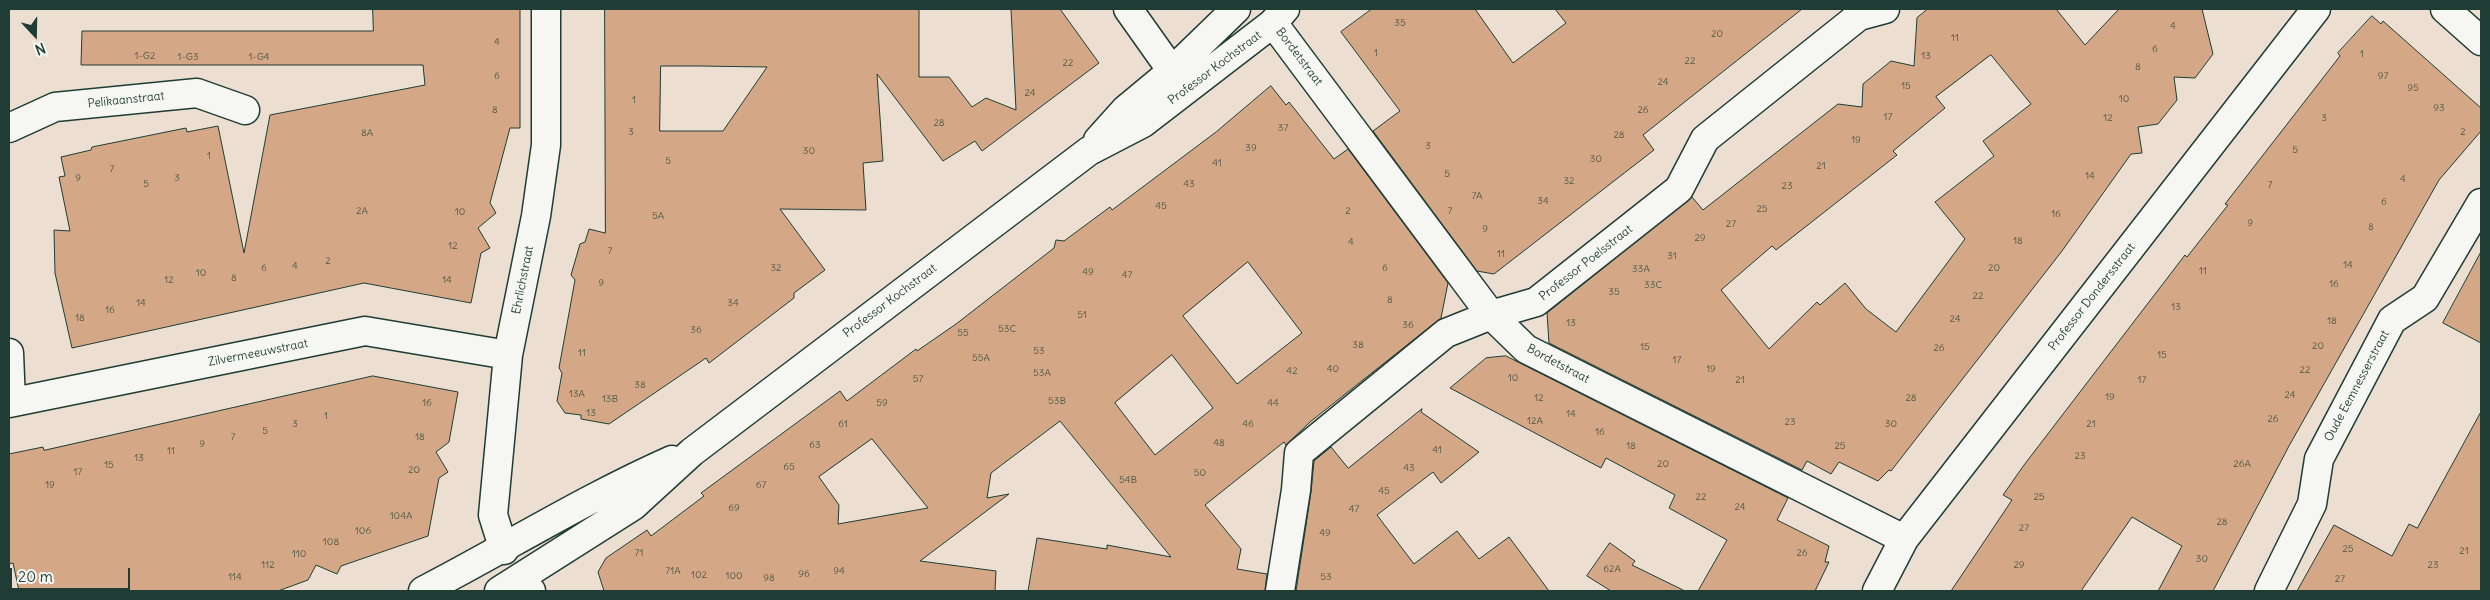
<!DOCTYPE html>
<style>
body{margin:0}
#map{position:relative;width:2490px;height:600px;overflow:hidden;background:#ecdfd2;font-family:Delius,sans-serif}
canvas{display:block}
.frame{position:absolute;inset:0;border:10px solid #1f3d34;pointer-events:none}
.north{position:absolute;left:10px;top:10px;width:50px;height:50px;-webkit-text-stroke:4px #f6f6f2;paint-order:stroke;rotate:159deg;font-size:14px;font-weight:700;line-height:20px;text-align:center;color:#1f3d34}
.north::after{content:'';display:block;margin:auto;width:18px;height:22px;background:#1f3d34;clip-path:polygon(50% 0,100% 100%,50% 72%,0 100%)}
.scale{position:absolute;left:10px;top:568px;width:120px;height:22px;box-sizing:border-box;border:2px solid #1f3d34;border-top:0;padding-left:6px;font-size:15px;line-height:18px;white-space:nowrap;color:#1f3d34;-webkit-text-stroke:4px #f6f6f2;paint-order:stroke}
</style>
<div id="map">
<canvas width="2490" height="600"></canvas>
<div class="frame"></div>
<div class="north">N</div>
<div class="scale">20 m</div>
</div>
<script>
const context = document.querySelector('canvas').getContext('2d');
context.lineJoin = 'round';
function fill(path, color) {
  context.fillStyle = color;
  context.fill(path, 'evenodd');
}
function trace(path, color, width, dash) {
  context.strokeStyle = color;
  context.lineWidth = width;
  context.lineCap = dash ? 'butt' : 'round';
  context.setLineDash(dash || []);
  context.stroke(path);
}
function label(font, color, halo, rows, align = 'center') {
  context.font = font + ' Delius,sans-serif';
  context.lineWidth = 4;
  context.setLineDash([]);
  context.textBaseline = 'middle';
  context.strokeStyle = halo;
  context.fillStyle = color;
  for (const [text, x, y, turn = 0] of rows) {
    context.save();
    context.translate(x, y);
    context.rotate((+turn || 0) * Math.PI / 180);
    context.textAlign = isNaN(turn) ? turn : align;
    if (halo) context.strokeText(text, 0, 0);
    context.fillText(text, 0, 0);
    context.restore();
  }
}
const building = new Path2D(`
 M373 9H520V128H510L490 203 496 213 478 228 490 248 481 253 471 303 364 283 72 348 55 273 54 230 70 231 59 177 65 176 61 157 91 150 92 147 186 128 187 132 218 126 244 253 270 115 425 85 423 65H81L82 31H373Z
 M605 9H919V77H949L972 107 986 98 1016 110 1011 9H1060L1099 63 982 151 975 141 943 161 877 74 883 161 863 163 866 210 780 209 825 270 794 293V298L709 363 706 358 609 424 581 419V415L565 413 557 401 562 373 559 368 575 280 571 275 580 244 585 242 589 229 605 233ZM661 66H699L767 67 723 131H660Z
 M1372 9H1475L1513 63 1566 23 1555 9H1802L1643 135 1654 150 1494 274 1477 271 1373 131 1400 111 1341 32Z
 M1928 9H2056L2085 45 2119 9H2202L2213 54 2195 78 2174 77 2177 100 2158 124 2138 127 2142 153 2131 154 2062 251 1891 471 1889 470 1878 481 1839 462 1831 474 1807 461 1802 470 1549 343 1547 313 1692 197 1703 210 1838 104 1862 107 1863 84 1891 61 1914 66 1917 18ZM1991 55 2031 104 1983 141 1994 156 1935 202 1965 239 1896 332 1866 309 1845 283 1820 305 1817 302 1769 349 1721 290 1772 246 1776 250 1897 155 1893 151 1945 108 1936 97Z
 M2372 16 2381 24 2383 21 2481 108V131L2439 180 2289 446 2213 591H2158L2182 546 2132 517 2081 591H1951L2012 500 2003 495 2024 465 2185 255 2187 257 2228 205 2225 204 2340 56 2338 53Z
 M1271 86 1286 105 1289 102 1334 159 1348 149 1448 283 1441 318 1310 422 1286 445 1284 442 1205 505 1241 549 1237 569 1267 574 1265 591H1028L1037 538 1107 549V545L1171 557 1060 421 991 473 987 498 1009 494 920 561 996 571 995 591H604L598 572 606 558 647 530 651 536 704 496 701 493 840 391 847 401 916 349 917 351 956 324 1054 248 1056 240 1064 241 1110 207 1112 210 1216 132ZM1248 262 1302 333 1237 384 1183 316ZM1172 355 1213 408 1155 455 1115 403ZM872 439 928 508 838 524 839 505 819 477Z
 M2481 252V343L2443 323Z
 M1506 356 1788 498 1777 520 1829 546 1825 562H1829L1815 591H1698L1727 540 1669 508 1675 495 1606 458 1601 468 1450 388 1486 358Z
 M373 376 458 392 449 442 436 452 448 472 439 478 428 536 341 566 337 574 316 565 308 580 278 591H19L13 563 9 564V454L43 447 44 450Z
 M1422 409 1421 412 1479 452 1441 483 1433 472 1377 515 1414 564 1457 531 1479 559 1509 537 1549 591H1296L1311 492 1314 461 1331 447 1348 468Z
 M2481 412V591H2297L2334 525 2392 556 2409 524 2417 528Z
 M1610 543 1635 561 1632 565 1685 591H1611L1587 576Z`);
fill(building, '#d4a886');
trace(building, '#1f3d34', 1);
const minor = new Path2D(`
 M1128 9 1172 71
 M2445 9 2481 41
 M1273 23 1491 315 1526 349 1904 539
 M9 128 55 107 197 93 245 110
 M9 353 11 402
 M9 403 365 331 508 355
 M504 550 493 515 508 355 536 216 546 145V9
 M521 579 531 591
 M1280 591 1296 490 1299 453 1446 333 1491 315 1536 302 1679 189 1705 139 1859 16 1885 9
 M1877 591 1904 539 2316 9
 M2269 591 2312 504 2319 459 2392 320 2425 298 2481 203`);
const major = new Path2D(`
 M1098 140 1125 110 1172 71 1236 9
 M423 591C506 548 586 498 672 460
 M499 591 633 506 692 452 1089 151 1143 123 1273 23 1285 9`);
trace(minor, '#1f3d34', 31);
trace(major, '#1f3d34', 31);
trace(minor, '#f6f6f2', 28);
trace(major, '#f6f6f2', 28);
label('10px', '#4c5848', null, [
 ["35",1400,23],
 ["4",2173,26],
 ["20",1717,34],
 ["11",1955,38],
 ["4",497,42],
 ["6",2155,49],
 ["1",1376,53],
 ["1",2362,54],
 ["1-G2",145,56],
 ["13",1926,56],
 ["1-G3",188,57],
 ["1-G4",259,57],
 ["22",1690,61],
 ["22",1068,63],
 ["8",2138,67],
 ["6",497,76],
 ["97",2383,76],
 ["24",1663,82],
 ["15",1906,86],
 ["95",2413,88],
 ["24",1030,93],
 ["10",2124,99],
 ["1",634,100],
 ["93",2439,108],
 ["8",495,110],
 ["26",1643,110],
 ["17",1888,117],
 ["12",2108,118],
 ["3",2324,118],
 ["28",939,123],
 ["37",1283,128],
 ["3",631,132],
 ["2",2463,132],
 ["8A",367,133],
 ["28",1619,135],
 ["19",1856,140],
 ["3",1428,146],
 ["39",1251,148],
 ["5",2295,150],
 ["30",809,151],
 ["1",209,156],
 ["30",1596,159],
 ["5",668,161],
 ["41",1217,163],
 ["21",1821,166],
 ["7",112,169],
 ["5",1447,174],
 ["14",2090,176],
 ["9",78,178],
 ["3",177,178],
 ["4",2403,179],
 ["32",1569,181],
 ["5",146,184],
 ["43",1189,184],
 ["7",2270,185],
 ["23",1787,186],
 ["7A",1477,196],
 ["34",1543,201],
 ["6",2384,202],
 ["45",1161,206],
 ["25",1762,209],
 ["2A",362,211],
 ["2",1348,211],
 ["7",1450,211],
 ["10",460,212],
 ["16",2056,214],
 ["5A",658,216],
 ["9",2250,223],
 ["27",1731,224],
 ["8",2371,227],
 ["9",1485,229],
 ["29",1700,238],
 ["18",2018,241],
 ["4",1351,242],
 ["12",453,246],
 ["7",610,251],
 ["11",1501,254],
 ["31",1672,256],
 ["2",328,261],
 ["14",2348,265],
 ["4",295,266],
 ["6",264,268],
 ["32",776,268],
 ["6",1385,268],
 ["20",1994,268],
 ["33A",1641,269],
 ["11",2203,271],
 ["49",1088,272],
 ["10",201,273],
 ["47",1127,275],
 ["8",234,278],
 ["12",169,280],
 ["14",447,280],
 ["9",601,283],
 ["16",2334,284],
 ["33C",1653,285],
 ["35",1614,292],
 ["22",1978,296],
 ["8",1390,300],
 ["14",141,303],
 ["34",733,303],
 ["13",2176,307],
 ["16",110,310],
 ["51",1082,315],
 ["18",80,318],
 ["24",1955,319],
 ["18",2332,321],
 ["13",1571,323],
 ["36",1408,325],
 ["53C",1007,329],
 ["36",696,330],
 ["55",963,333],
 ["38",1358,345],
 ["20",2318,346],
 ["15",1645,347],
 ["26",1939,348],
 ["53",1039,351],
 ["11",582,353],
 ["15",2162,355],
 ["55A",981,358],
 ["17",1677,360],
 ["40",1333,369],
 ["19",1711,369],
 ["22",2305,370],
 ["42",1292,371],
 ["53A",1042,373],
 ["10",1513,378],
 ["57",918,379],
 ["21",1740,380],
 ["17",2142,380],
 ["38",640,385],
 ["13A",577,394],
 ["24",2290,395],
 ["19",2110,397],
 ["12",1539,398],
 ["28",1911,398],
 ["13B",610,399],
 ["53B",1057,401],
 ["16",427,403],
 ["59",882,403],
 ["44",1273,403],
 ["13",591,413],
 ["14",1571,414],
 ["1",326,416],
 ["26",2273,419],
 ["12A",1535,421],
 ["23",1790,422],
 ["3",295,424],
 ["61",843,424],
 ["46",1248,424],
 ["30",1891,424],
 ["21",2091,424],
 ["5",265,431],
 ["16",1600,432],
 ["7",233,437],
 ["18",420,437],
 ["48",1219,443],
 ["9",202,444],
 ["63",815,445],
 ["18",1631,446],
 ["25",1840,446],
 ["41",1437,450],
 ["11",171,451],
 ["23",2080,456],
 ["13",139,458],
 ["20",1663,464],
 ["26A",2242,464],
 ["15",109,465],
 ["65",789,467],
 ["43",1409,468],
 ["20",414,470],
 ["17",78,472],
 ["50",1200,473],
 ["54B",1128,480],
 ["19",50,485],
 ["67",761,485],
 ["45",1384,491],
 ["22",1701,497],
 ["25",2039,497],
 ["24",1740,507],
 ["69",734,508],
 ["47",1354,509],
 ["104A",401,516],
 ["28",2222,522],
 ["27",2024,528],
 ["106",363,531],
 ["49",1325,533],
 ["108",331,542],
 ["25",2348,549],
 ["21",2464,551],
 ["71",639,553],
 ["26",1802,553],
 ["110",299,554],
 ["30",2202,559],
 ["112",268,565],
 ["29",2019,565],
 ["23",2433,565],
 ["62A",1612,569],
 ["71A",673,571],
 ["94",839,571],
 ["96",804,574],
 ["102",699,575],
 ["100",734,576],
 ["114",235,577],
 ["53",1326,577],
 ["98",769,578],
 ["27",2340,579]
]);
label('12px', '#1f3d34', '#f6f6f2', [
 ["Bordetstraat",1299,57,53],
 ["Professor Kochstraat",1215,68,-37],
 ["Pelikaanstraat",126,100,-6],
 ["Professor Poelsstraat",1586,263,-38],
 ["Ehrlichstraat",523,280,-79],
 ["Professor Dondersstraat",2092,297,-52],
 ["Professor Kochstraat",890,301,-37],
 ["Zilvermeeuwstraat",258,353,-11],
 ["Bordetstraat",1558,364,28],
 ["Oude Eemnesserstraat",2357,386,-62]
]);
</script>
